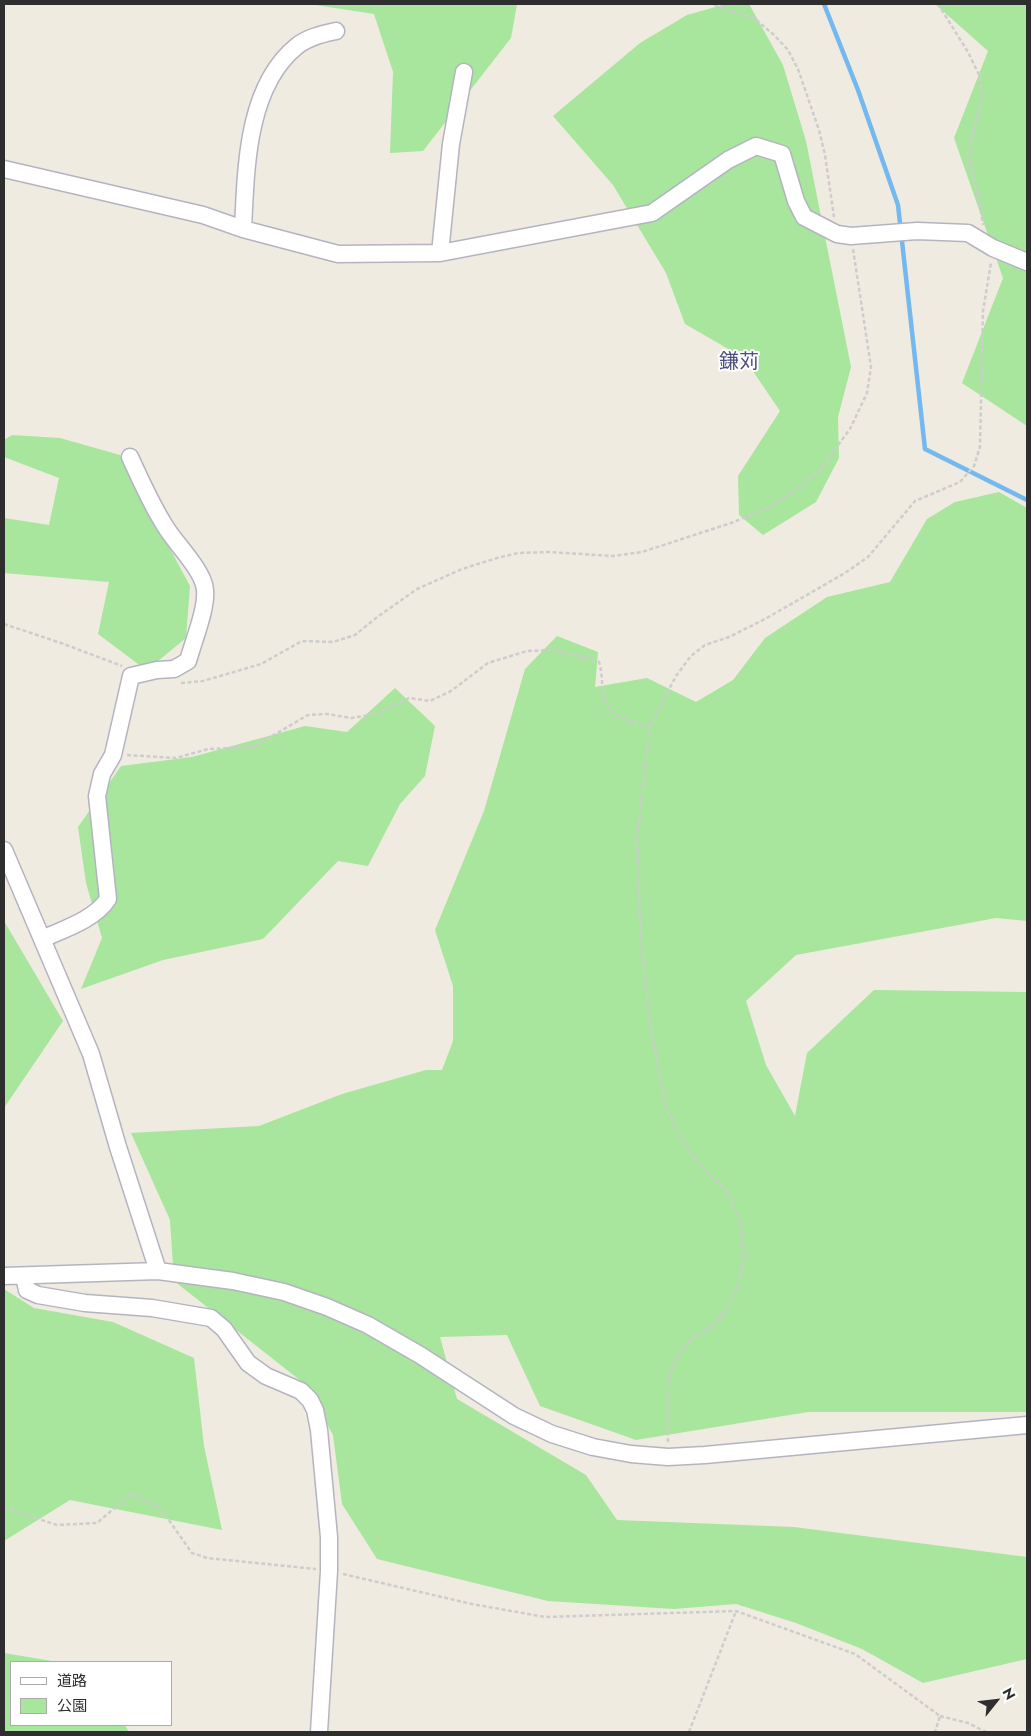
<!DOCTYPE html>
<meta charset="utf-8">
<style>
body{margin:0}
#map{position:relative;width:1031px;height:1736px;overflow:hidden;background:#efebe0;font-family:Jost,"Noto Sans JP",sans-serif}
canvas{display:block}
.frame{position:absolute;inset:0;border:5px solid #2e2e2e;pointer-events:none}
.legend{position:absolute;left:10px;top:1661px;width:162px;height:65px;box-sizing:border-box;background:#fff;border:1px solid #ababab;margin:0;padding:6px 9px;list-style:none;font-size:15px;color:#2e2e2e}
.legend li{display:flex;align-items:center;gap:10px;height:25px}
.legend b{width:25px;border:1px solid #ababab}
.north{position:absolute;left:971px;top:1676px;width:50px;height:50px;-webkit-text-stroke:4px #fff;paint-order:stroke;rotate:61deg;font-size:14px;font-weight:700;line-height:20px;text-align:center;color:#2e2e2e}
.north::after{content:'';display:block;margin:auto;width:18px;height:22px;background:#2e2e2e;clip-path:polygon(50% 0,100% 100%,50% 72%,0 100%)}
</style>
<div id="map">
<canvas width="1031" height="1736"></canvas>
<div class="frame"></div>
<ul class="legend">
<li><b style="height:6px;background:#fff"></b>道路</li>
<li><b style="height:14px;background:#a8e59d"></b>公園</li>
</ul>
<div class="north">N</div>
</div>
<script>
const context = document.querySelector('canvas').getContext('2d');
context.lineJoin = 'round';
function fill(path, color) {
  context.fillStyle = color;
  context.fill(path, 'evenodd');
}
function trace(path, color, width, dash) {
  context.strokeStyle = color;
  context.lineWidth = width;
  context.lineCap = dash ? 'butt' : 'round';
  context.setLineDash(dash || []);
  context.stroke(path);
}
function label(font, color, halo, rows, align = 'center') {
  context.font = font + ' Jost,"Noto Sans JP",sans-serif';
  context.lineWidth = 4;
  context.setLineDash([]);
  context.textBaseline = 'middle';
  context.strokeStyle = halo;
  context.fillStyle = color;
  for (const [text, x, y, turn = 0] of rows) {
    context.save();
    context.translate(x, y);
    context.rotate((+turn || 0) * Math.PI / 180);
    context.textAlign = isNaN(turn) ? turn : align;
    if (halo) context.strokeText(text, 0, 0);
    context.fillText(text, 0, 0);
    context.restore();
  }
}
fill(new Path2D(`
 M309 4H517L511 38 423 151 390 153 393 72 374 14Z
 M726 4H749L783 65 806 141 851 367 838 417 839 458 816 502 763 535 739 515 738 476 780 411 744 358 685 324 666 273 613 185 553 116 640 43 687 15Z
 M935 4H1027V426L962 383 1003 278 954 138 988 51Z
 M12 435 60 438 120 455 190 586 186 638 158 661 142 667 98 634 109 582 4 573V518L49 525 59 478 4 457V440Z
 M999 492 1027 508V921L996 918 796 955 746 1001 766 1065 795 1116 807 1053 874 990 1027 992V1412H808L636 1440 540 1406 507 1335 440 1337 457 1399 586 1475 617 1520 794 1527 1027 1557V1659L923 1683 862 1649 796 1623 736 1604 674 1609 548 1601 377 1559 342 1504 333 1435 306 1385 174 1281 170 1220 131 1133 259 1126 342 1094 426 1070H442L453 1041V986L435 930 484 811 525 669 557 636 598 652 595 687 647 678 696 702 733 680 765 638 827 597 890 582 927 519 955 502Z
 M395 688 435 726 425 776 400 804 368 866 338 861 263 939 163 960 81 989 102 938 86 883 78 827 121 766 192 757 305 726 347 732Z
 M4 921 63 1021 4 1108Z
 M4 1289 34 1308 113 1322 194 1358 204 1446 222 1530 70 1500 4 1541Z
 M4 1653 58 1662H11V1725H125L129 1732H4Z`), '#a8e59d');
trace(new Path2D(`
 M824 4 858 90 898 205 925 449 1027 500`), '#74b8f0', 4.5);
const minor = new Path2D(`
 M4 169 203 215 243 229 338 254 440 253 652 213 728 160 756 146 782 154 796 201 804 217 837 234 851 236 917 231 968 233 993 248 1027 262
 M243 229C246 170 246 87 297 46 308 37 323 34 336 31
 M440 253 451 144 464 72
 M4 850 91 1054 118 1147 158 1271
 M42 939C64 929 94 920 108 899L97 796 102 774 113 755 131 676 157 670 174 669 188 661C193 642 207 609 205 590 204 571 175 543 165 526 151 504 141 481 130 457
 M4 1276 158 1271 233 1281 284 1292 327 1307 368 1325 420 1355 514 1416 552 1434 593 1447 631 1454 668 1457 705 1455 1027 1425
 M24 1276 27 1290 38 1295 85 1303 152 1308 211 1318 224 1329 248 1363 266 1376 301 1391 310 1400 315 1410 319 1430 329 1537V1571L319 1732`);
trace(minor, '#b4b4c1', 19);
trace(new Path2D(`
 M714 4 719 7 754 18 774 35 788 50 798 69 819 130 825 155 834 217
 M938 4 968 52 979 75 983 99 972 134 969 159 978 194 983 225
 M4 624 61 643 122 666
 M181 683 203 681 261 664 302 641 333 642 355 635 376 618 417 589 462 569 497 558 518 553 549 552 613 556 642 552 731 523 766 509 794 492 820 470 850 429 867 393 871 367 853 249
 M127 755 176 758 208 749 253 747 308 715 327 714 351 718 377 714 409 698 430 701 451 691 488 663 527 651 552 650 585 657 599 662C603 675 601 684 604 697 609 719 632 722 650 726
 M668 1442V1392L670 1372 679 1355 692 1339 714 1325 729 1305 740 1282 744 1254 741 1224 729 1195 696 1160 679 1134 666 1107 648 1012 640 920 637 841 650 726 676 676 691 656 705 645 729 637 765 619 845 573 868 557 915 501 960 482 974 466 980 447 983 311 991 263
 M4 1508 57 1525 97 1523 132 1493 161 1509 192 1553 207 1558 316 1569
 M343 1574 472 1604 545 1617 736 1611 855 1654 940 1716 935 1732
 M940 1716 968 1723 986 1732
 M689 1732 736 1611`), '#cdcdcd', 2.5, [4, 2.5]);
trace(minor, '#fff', 16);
label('20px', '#4d4d80', '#fff', [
 ["鎌苅",739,363]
]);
</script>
